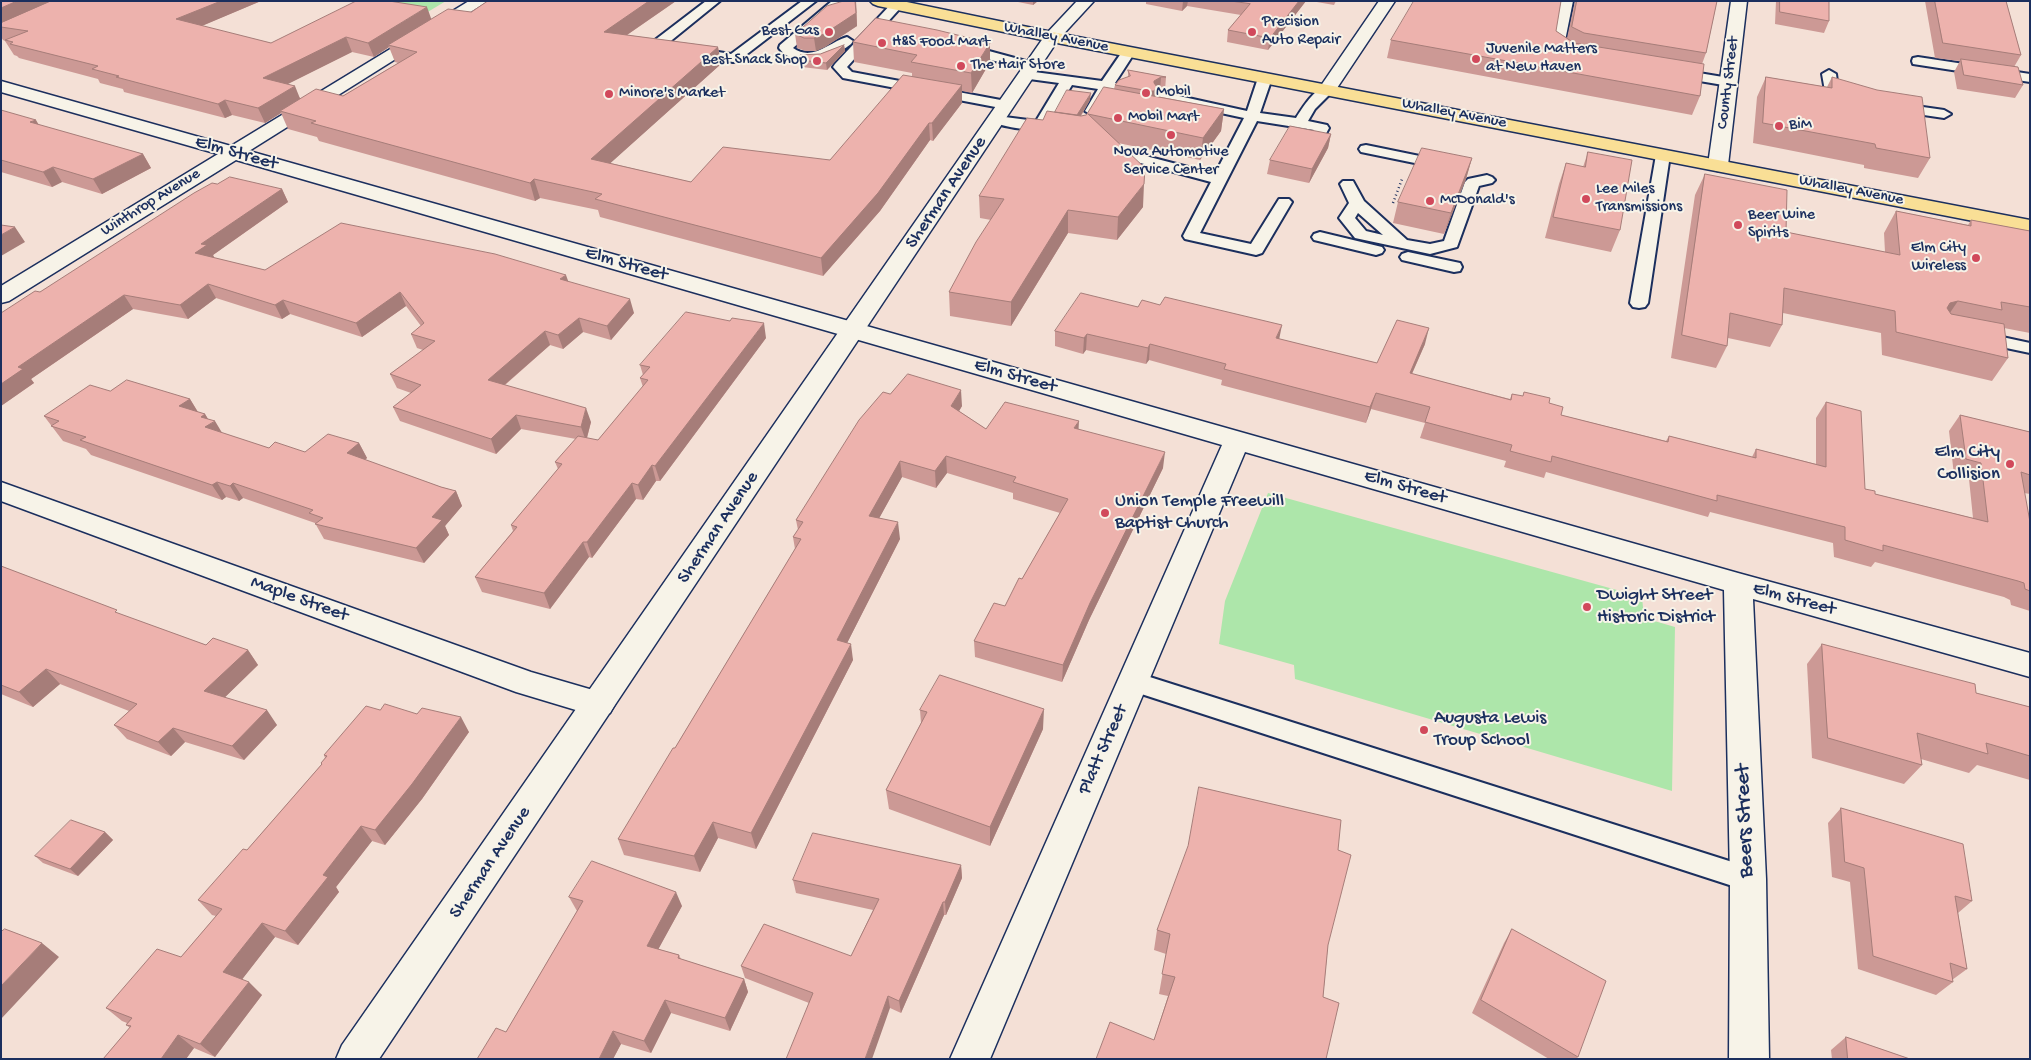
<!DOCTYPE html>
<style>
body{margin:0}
#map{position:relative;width:2031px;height:1060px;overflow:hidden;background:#f4e0d6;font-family:"Gochi Hand",sans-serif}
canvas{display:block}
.frame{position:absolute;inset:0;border:2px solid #1b2f5e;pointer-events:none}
</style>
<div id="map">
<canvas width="2031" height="1060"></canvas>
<div class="frame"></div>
</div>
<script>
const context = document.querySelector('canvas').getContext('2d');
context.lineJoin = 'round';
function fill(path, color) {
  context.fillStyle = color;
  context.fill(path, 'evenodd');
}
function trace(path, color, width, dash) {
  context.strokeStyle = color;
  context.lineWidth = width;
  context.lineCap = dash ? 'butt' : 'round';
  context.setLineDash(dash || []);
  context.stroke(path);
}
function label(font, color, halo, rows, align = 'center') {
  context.font = font + ' "Gochi Hand",sans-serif';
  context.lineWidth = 4;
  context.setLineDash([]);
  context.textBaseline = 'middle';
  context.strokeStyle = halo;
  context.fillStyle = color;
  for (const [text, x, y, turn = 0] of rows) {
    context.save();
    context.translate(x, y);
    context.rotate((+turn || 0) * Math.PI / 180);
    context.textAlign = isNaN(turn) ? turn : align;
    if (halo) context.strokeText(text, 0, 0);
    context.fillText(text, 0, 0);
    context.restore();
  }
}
fill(new Path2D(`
 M365 1H446L426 13Z
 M1268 493 1642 597 1644 618 1675 627 1672 791 1295 679 1294 665 1219 644 1225 601Z`), '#ade6aa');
const lane = new Path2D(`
 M706 1H720L667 44 731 54 802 1H816L738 61 733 62 651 49 650 46 651 43Z
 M832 1H846L793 48C813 62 829 42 847 37L853 41 851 44C833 58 796 71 779 48L780 45Z
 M897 1 903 5 847 67 852 72 1006 101 1011 102 1013 105 1011 108 1006 109 843 78 833 67 835 64 893 2Z
 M1561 1H1573L1564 46 1577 55 1571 59 1551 47Z
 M963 44 1037 64 1039 67 1032 71 958 51 957 48 958 45Z
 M1129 48 1135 52 1115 83 1126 85 1128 88 1121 92 1110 91 1097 114 1092 115 1085 111 1098 89 1072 85 1049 123 1057 125 1059 128 1057 131C1048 133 995 127 990 120L997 116 1036 121 1059 83 1022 78 1020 75 1022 72 1027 71 1102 81 1124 49Z
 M1918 57 2030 74V82L1913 64 1912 61 1913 58Z
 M1675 69 1729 78 1736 82 1729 86 1670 76 1668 73 1670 70Z
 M1829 70 1836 74 1838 89 1852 99 1850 102H1840L1825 91 1822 74Z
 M1265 74 1272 78 1260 113 1296 118C1303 107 1314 89 1327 86L1334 90 1315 109 1308 121 1327 125 1329 128 1322 141H1312L1310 138 1314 130 1257 121 1200 233 1251 244 1279 199H1289L1292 202 1262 253 1256 255 1185 239 1183 236 1211 182 1133 161 1131 158 1133 155 1138 154 1215 174 1244 118 1156 99 1154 96 1161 92 1247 111 1258 78Z
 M1895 103 1944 110 1951 114 1944 118 1890 110 1888 107 1890 104Z
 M1366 145 1444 161 1449 162 1451 165 1449 168 1444 169 1361 152 1359 149 1361 146Z
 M1663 151 1668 152 1670 155 1648 303 1645 307 1639 308 1633 307 1630 303 1656 155 1658 152Z
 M1487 175 1492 177 1495 180 1492 183 1479 186 1457 247 1430 254 1355 238 1339 218 1349 203 1340 184 1343 181H1353L1364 201 1407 240 1430 244 1444 241 1465 182 1468 179ZM1358 213 1383 235 1366 231 1355 218Z
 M1320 232 1382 247 1384 250 1382 253 1376 255 1314 240 1312 237 1314 234Z
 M1408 252 1460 263 1462 267 1460 271 1454 272 1402 260 1400 257 1402 254Z
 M1979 332 2030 343V353L1973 341 1970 337 1973 333Z
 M1134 672 1748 867 1758 870 1762 879 1758 888 1748 891 1126 689 1122 682 1126 675Z`);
const street = new Path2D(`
 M469 1H488L249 151 1738 573 2030 653V677L1753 599 1766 879 1769 1059H1729L1730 879 1724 590 1245 452 990 1059H950L1222 445 236 160 9 301 1 303V286L218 154 1 92V81L231 146Z
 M1379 1H1395L1333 94 1327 95 1321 94 1318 90Z
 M1731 1H1747L1728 165 1725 169 1718 171 1711 169 1708 165Z
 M1 482 531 672 610 695 615 704 610 713 599 717 516 692 1 501Z`);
const secondary = new Path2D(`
 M1077 1H1094L1058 40 379 1059H336L342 1045 1046 34Z`);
const primary = new Path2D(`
 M870 1H902L1052 32 2030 220V232L1052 42 878 6 873 4Z`);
trace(lane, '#1b2f5e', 4);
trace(street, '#1b2f5e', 3);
trace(secondary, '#1b2f5e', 3);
trace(primary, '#1b2f5e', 3);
trace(new Path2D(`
 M1393 203 1402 179`), '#1b2f5e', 2.5, [1, 3]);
fill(lane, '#f7f3e8');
fill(street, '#f7f3e8');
fill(secondary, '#f7f3e8');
fill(primary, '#f9df96');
fill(new Path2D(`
 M1 1H261L201 26 271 43 431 19 471 12 488 1H676L627 35 718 47 721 64 610 163 691 182 830 160 912 76V73L854 62 853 42 990 62 972 93 962 91V103L933 141 930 140 880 211 823 276 600 217 598 210 540 198 535 201 319 141 317 137 288 129 281 113 265 123 232 115 225 118 124 92 123 89 100 83 98 79 19 58 17 56 14 55 5 41 3 40 1 37ZM389 47 395 62 398 63 343 96 301 99 287 84 352 52 374 57Z
 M856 1 857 26 825 47 816 51H806L797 48 795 34Z
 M1013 1H1038L1033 5Z
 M1146 1H1306L1268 50 1227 42 1228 30 1241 15 1187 6 1182 11 1146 4Z
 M1311 1H1336L1334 5Z
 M1575 1H1717L1706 53 1702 64 1700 96 1692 115 1387 58 1391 40 1556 31 1567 38Z
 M1776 1H1829V21L1824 33 1775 24Z
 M1925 1H2006L2021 55 2014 67 2023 85 2015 98 1957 89 1954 72 1960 61 1935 58Z
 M844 45 845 51 827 70 802 67 800 55 820 54Z
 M1128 70 1166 77 1165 91 1160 90 1157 92 1156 96 1224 109 1221 131 1200 160 1118 143 1143 207 1117 240 1068 233 1011 326 950 316 949 292 991 220 980 218 979 196 1043 120 1055 112 1090 100 1081 116 1086 115 1114 89 1115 85 1128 77Z
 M1766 77 1827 87 1832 77 1930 158 1918 178 1864 168V165L1753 143 1757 97Z
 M1 110 39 125 143 154 151 168 102 194 62 182 52 187 1 172Z
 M1331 134 1328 148 1309 183 1267 174 1270 160Z
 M1588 152 1620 230 1611 252 1545 238 1559 184 1566 163 1583 167Z
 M1472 158 1466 179 1444 234 1393 223 1398 202Z
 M1705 174 1786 232 1885 252 1884 233 1896 211 1968 225 1971 220 2030 231V333L2004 328 2008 358 1992 381 1882 355 1881 333 1783 313 1782 325 1770 347 1728 338 1727 346 1716 368 1671 358 1695 195Z
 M217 184 282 189 288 202 213 255 214 258 265 270 568 282 634 313 611 340 583 332 563 349 550 345 505 385 591 422 587 438 598 440 643 387 640 378 643 375 640 365 766 338 660 481H656L643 500 636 499 592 558 589 557 550 609 482 592 475 577 513 531 511 525 558 469 555 462 576 439 521 429 496 454 400 421 393 407 411 393 397 388 390 374 423 350 417 348 411 334 421 326 406 306 362 337 290 314 282 319 216 298 188 319 133 309 31 379 34 383 1 406 40 292Z
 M1138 307 1279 339 1377 363 1425 344 1412 374 1510 399 1512 394 1549 403 1561 415 1666 441 1669 436 1752 457 1756 449 1816 464V418L1826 402 1865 489 1875 494 1973 518 1969 479 1954 475 1949 431 1960 415 2030 432V494L2024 493 2030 522V611L2011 605 2010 600 2004 597 1875 562 1871 567 1834 557 1833 543 1710 512 1708 517 1546 472 1544 478 1504 467 1506 461 1420 438 1425 423 1371 409 1366 423 1221 385 1222 380 1149 360 1146 364 1086 350 1083 354 1055 346V331Z
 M110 391 190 399 198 412 205 414 208 419 222 433 269 448 305 452 359 443 367 458 365 460 441 487 456 491 462 506 445 526 449 535 424 563 324 539 315 523 243 498 239 501 226 497 222 500 91 455 86 449 63 441 44 416Z
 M890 394 962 406 959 411 986 429H1078L1163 468 1089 620 1062 682 975 657 974 641 1005 606 1022 579 1060 513 1013 499V493L947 473 936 488 902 477 879 518 900 539 847 643 853 660 756 849 718 838 700 872 624 855 618 839 675 748 795 549 793 537 798 530 796 520Z
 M1 566 119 614 206 645 248 650 258 665 225 697 277 725 244 760 185 742 171 756 127 739 114 725 129 711 60 684 33 707 1 694Z
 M1822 644 1976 693 2030 707V780L1977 765 1969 773 1921 759 1922 765 1904 784 1812 758 1807 664Z
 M380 710 469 732 422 799 385 845 372 841 336 887 339 892 298 945 275 937 242 979 262 995 215 1057 194 1048 186 1059H103L130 1028 126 1025 127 1023 122 1021 106 1008 181 957 216 916 212 915 198 900 247 850 321 765V763L325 758 324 755Z
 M920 710 1043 729 990 846 889 809 886 790 921 723Z
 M1841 808 1972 901 1958 913 1967 969 1952 980 1953 982 1936 995 1858 969 1850 882 1832 877 1828 823Z
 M105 832 113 840 78 876 43 863 35 856Z
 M961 865 962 878 946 915H944L901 1013 890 1008 809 1003 745 978 741 966 851 956 873 910 796 893 793 880Z
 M569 897 682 906 658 949 679 955 681 959 744 979 748 992 730 1031 671 1013 651 1053 621 1044 613 1059H477L506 1032 577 911Z
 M1512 929 1578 1057 1576 1059H1549L1472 1013 1504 943Z
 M1157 930 1328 945 1323 997 1096 1059 1154 1040 1168 996 1159 994 1166 954 1154 950Z
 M1846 1037 1910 1059H1832L1831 1050Z`), '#cc9995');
fill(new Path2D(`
 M17 1H55L1 26V8Z
 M221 1H261L183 34 176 19Z
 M649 1H676L608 48 604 32Z
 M856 1 857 26 825 47 816 51 814 38Z
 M1033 1H1038L1033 5Z
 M1183 1H1188L1187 6 1182 11Z
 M1299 1H1306L1268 50 1270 38Z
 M427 7 432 21 388 45 389 47 374 57 368 43Z
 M346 37 352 52 270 93 263 78Z
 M990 43V62L972 93 971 73Z
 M844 45 845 51 827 70 826 63Z
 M718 47 721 64 595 177 591 159Z
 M1161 77 1160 90 1157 92 1156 101 1148 105 1149 91 1154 81Z
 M962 85V103L933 141 932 123Z
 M295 86 301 101 280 111 281 113 265 123 258 108Z
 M1091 93 1090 100 1075 125V118Z
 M225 100 232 115 225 118 218 104Z
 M1224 109 1221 131 1200 160 1203 138Z
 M36 120 44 134 30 122Z
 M929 123 930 140 880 211 823 276 821 258Z
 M1331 134 1328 148 1309 183 1312 169Z
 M143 154 151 168 102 194 93 179Z
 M1472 158 1466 179 1444 234 1451 213Z
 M53 167 62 182 52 187 43 172Z
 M534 179 540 198 535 201 530 183Z
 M1144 184 1143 207 1117 240 1118 217Z
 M282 189 288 202 213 255 215 259 195 253 201 244Z
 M1068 210V233L1011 326V302Z
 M15 227 25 242 1 256V235Z
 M566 275 571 289 560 279Z
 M208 284 216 298 188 319 180 305Z
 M400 292 406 306 362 337 356 323Z
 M124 295 133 309 31 379 34 383 1 406V384L18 367Z
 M630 299 634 313 611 340 607 326Z
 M283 300 290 314 282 319 275 305Z
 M1958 301 1943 323 1936 325 1950 303Z
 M579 318 583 332 563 349 558 335Z
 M764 323 766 338 660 481 655 466Z
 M1282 325 1279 340 1276 338Z
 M1429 328 1425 344 1405 389 1410 373Z
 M545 331 550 345 494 394 488 380Z
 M1087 334 1086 350 1083 354 1084 338Z
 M1150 344 1149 360 1146 364 1148 348Z
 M961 390 962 406 952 423 951 406Z
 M1376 393 1371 409 1366 423 1370 407Z
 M190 399 199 414 179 406Z
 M586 408 591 422 586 441 581 427Z
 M205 414 211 424 215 421 224 436 205 427 201 417Z
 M516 415 521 429 496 454 491 439Z
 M1079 421 1078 438 1074 428Z
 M359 443 367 458 355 468 347 453Z
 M1165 452 1163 468 1089 620 1062 682 1063 665 1090 603Z
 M946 456 947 473 936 488 935 471Z
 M900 461 902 477 871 533 869 516Z
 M652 465 656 481 643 500 638 485Z
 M217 482 226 497 222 500 212 485Z
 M233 483 243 498 239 501 230 486Z
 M632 483 636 499 592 558 587 542Z
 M456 491 462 506 445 526 449 535 424 563 416 548 432 517Z
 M898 522 900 539 840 657 837 640Z
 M583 542 589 557 550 609 544 593Z
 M851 644 853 660 756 849 751 833Z
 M248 650 258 665 216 706 204 691Z
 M46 669 60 684 33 707 19 692Z
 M1044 709 1043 729 990 846V827Z
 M267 710 277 725 244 760 232 746Z
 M461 717 469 732 422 799 385 845 375 830Z
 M173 728 185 742 171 756 158 742Z
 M713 822 718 838 700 872 694 856Z
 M361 826 372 841 336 887 339 892 298 945 285 931 323 875Z
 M105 832 113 840 78 876 70 869Z
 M961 865 962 878 946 915 945 902Z
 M676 892 682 906 653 959 647 946Z
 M943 902 944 915 901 1013 899 1001Z
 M262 923 275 937 237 986 223 972Z
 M42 943 59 957 1 1019V986Z
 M744 979 748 992 730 1031 725 1018Z
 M249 982 262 995 215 1057 200 1044Z
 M888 996 890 1008 872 1059H865Z
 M665 1000 671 1013 651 1053 644 1041Z
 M613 1031 621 1044 613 1059H599Z
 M178 1035 194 1048 186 1059H161Z`), '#a67d79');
const building = new Path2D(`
 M1 1H17L1 8Z
 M51 1H221L176 19 271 43 356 1H389L427 7 368 43 346 37 263 78 295 86 258 108 225 100 218 104 116 77 119 76 92 69 98 66 10 44 13 42 5 40 28 31 1 27V23Z
 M488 1H649L604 32 718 47 591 159 691 182 723 147 830 160 903 75 962 85 932 123H929L878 193 821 258 595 199 602 194 534 179 530 183 311 123 316 121 280 111 316 89 343 96 417 52 388 45 448 9 471 12Z
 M844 1H855L856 13 824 34 814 38H804L795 34 827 6Z
 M1231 1H1299L1270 38 1228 30 1250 4Z
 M1414 1H1561L1556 31 1574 43 1704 64 1700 96 1391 40Z
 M1577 1H1717L1706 53 1584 33 1572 27Z
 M1780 1H1829V21L1780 12Z
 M1935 1H2006L2021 55 1943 43Z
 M876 18 937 30 990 43 971 73 911 62 917 55 853 42Z
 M844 45 826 63 801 60 800 55 820 54Z
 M1961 59 2018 67 2023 85 1964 75Z
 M1128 70 1166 77H1161L1154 81V83L1157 87 1154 91H1149L1115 85 1119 80 1130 76Z
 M1766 77 1832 88V77L1877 90 1922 97 1930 158 1876 148 1875 144 1763 123Z
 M1104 87 1224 109 1203 138 1088 114 1145 168 1144 184 1118 217 1068 210 1011 302 949 292 976 242 1004 199 979 196 1027 118 1043 120 1047 111 1081 116 1086 115Z
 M1067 90 1091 93 1077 115 1055 112Z
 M1 110 36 120 30 122 143 154 93 179 53 167 43 172 1 160Z
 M1290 126 1331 134 1312 169 1270 160Z
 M1422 148 1472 158 1451 213 1398 202Z
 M1588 152 1632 160 1620 230 1553 217 1566 163 1585 167Z
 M1705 174 1787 190 1786 232 1900 255 1896 211 1971 226V220L2030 231V307L2001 302 2002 310 1958 301 1950 303 1947 308 1951 314 2004 324 2008 358 1896 332 1895 311 1784 288 1782 325 1730 313 1727 346 1682 335Z
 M230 177 282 189 201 244 207 245 195 253 265 270 341 223 495 254 566 275 560 279 630 299 607 326 579 318 558 335 545 331 488 380 586 408 581 427 516 415 491 439 393 407 421 385 390 374 435 341 411 334 424 323 400 292 356 323 283 300 275 305 208 284 180 305 124 295 18 367 23 369 1 384V313L35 291 40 292 194 193 212 183 217 184Z
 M1 225 15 227 1 235Z
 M1081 293 1138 307 1142 300 1160 305 1165 297 1282 325 1276 338 1377 363 1397 320 1429 328 1410 373 1511 400 1512 394 1523 396 1524 392 1550 398 1549 403 1563 407 1561 415 1668 442 1669 436 1756 458V449L1826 467V402L1861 411 1865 489 1875 491V494L1988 522 1981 463 1966 459 1960 415 2030 432V475L2021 472 2030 522V591L2025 589 2024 583 2018 581 1883 545V551L1845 540V527L1717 495V501L1552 456 1551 462 1510 451 1512 445 1425 422 1430 407 1376 393 1370 407 1224 369 1226 364 1150 344 1148 348 1087 334 1084 338 1055 331Z
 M686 312 730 321 732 318 764 323 655 466 652 465 638 485 632 483 587 542H583L544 593 475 577 517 527 511 525 562 464 555 462 578 436 598 440 648 380 640 378 650 367 640 365Z
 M908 374 961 390 951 406 986 429 1005 402 1079 421 1074 428 1165 452 1090 603 1063 665 974 641 994 603 1005 606 1019 578 1022 579 1068 499 1013 482 1016 477 946 456 935 471 900 461 869 516 898 522 837 640 851 644 751 833 713 822 694 856 618 839 673 748H675L801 539 793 537 803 522 796 520 859 420 883 392 890 394Z
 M127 380 190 399 179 406 205 414 201 417 215 421 205 427 269 448 275 442 305 452 328 434 359 443 347 453 441 487 456 491 432 517 442 520 416 548 315 524 323 518 309 513 313 510 233 483 230 486 217 482 212 485 80 440 86 437 51 426 59 421 44 416 90 385 110 391Z
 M1 566 117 610 115 612 206 645 213 638 248 650 204 691 267 710 232 746 173 728 158 742 114 725 137 704 46 669 19 692 1 685Z
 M1822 644 1975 684 1976 693 2030 707V756L1986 743 1988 754 1917 733 1922 765 1828 738Z
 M940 675 1044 709 990 827 886 790 927 712 920 710Z
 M385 704 417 714 422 708 461 717 412 784 375 830 361 826 323 875 328 877 285 931 262 923 223 972 249 982 200 1044 178 1035 161 1059H103L131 1026 126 1025 132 1018 106 1008 157 949 181 957 222 909 198 900 243 849 247 850 322 764 321 763 327 756 324 755 366 706 380 710Z
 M1199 787 1341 820 1338 850 1351 855 1328 945 1323 997 1339 1003 1326 1059H1096L1110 1022 1154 1040 1175 977 1162 974 1170 934 1157 930 1188 846Z
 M1841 808 1963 844 1972 901 1955 896 1967 969 1950 963 1953 982 1873 956 1864 868 1845 862Z
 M71 820 105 832 70 869 35 856Z
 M813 833 961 865 945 902H943L899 1001 888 996 865 1059H786L813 993 741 966 764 924 851 956 879 899 793 880Z
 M592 861 676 892 647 946 679 955 678 958 744 979 725 1018 665 1000 644 1041 613 1031 599 1059H477L496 1028 506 1032 583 901 569 897Z
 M5 929 42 943 1 986V932Z
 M1512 929 1606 981 1578 1057 1481 1000Z
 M1846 1037 1910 1059H1848Z`);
fill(building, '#edb2ad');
trace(building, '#a67d79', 1);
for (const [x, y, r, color] of [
 [829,32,5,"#d1495b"],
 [1252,32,5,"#d1495b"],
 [882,43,5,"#d1495b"],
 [1476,59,5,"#d1495b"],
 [817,61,5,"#d1495b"],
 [961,66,5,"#d1495b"],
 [1146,93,5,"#d1495b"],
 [609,94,5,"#d1495b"],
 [1118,118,5,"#d1495b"],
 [1779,126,5,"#d1495b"],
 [1171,135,5,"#d1495b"],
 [1586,199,5,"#d1495b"],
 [1430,201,5,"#d1495b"],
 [1738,225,5,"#d1495b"],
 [1976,258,5,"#d1495b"],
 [2010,464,5,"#d1495b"],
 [1105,513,5,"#d1495b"],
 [1587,607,5,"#d1495b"],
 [1424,730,5,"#d1495b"]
]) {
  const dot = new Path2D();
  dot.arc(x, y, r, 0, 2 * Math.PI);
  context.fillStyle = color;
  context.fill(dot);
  trace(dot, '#f7f3e8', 2);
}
label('16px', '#1b2f5e', '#f7f3e8', [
 ["Precision",1262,23],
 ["Auto Repair",1262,41],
 ["Best Gas",819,32,"right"],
 ["H&S Food Mart",892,43],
 ["Juvenile Matters",1486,50],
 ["at New Haven",1486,68],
 ["Best Snack Shop",807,61,"right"],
 ["The Hair Store",971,66],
 ["Mobil",1156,93],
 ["Minore's Market",619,94],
 ["Mobil Mart",1128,118],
 ["BiM",1789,126],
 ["Nova Automotive",1171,153,"center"],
 ["Service Center",1171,171,"center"],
 ["Lee Miles",1596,190],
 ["Transmissions",1596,208],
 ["McDonald's",1440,201],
 ["Beer Wine",1748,216],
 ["Spirits",1748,234],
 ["Elm City",1966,249,"right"],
 ["Wireless",1966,267,"right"]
], 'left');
label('16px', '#1b2f5e', '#f7f3e8', [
 ["Whalley Avenue",1056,38,11],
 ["County Street",1729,83,-83],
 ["Whalley Avenue",1454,114,11],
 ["Whalley Avenue",1851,191,11],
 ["Winthrop Avenue",151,203,-32]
]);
label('19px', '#1b2f5e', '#f7f3e8', [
 ["Elm Street",236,154,16],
 ["Sherman Avenue",947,193,-56],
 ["Elm Street",626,265,16],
 ["Elm Street",1015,377,16],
 ["Elm Street",1405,488,16],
 ["Sherman Avenue",719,528,-56],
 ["Maple Street",299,600,20],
 ["Elm Street",1794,600,15],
 ["Platt Street",1104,750,-66],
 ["Sherman Avenue",491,863,-56]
]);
label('19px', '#1b2f5e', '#f7f3e8', [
 ["Elm City",2000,453,"right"],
 ["Collision",2000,475,"right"],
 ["Union Temple Freewill",1115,502],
 ["Baptist Church",1115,524],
 ["Dwight Street",1597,596],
 ["Historic District",1597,618],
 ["Augusta Lewis",1434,719],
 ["Troup School",1434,741]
], 'left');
label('22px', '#1b2f5e', '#f7f3e8', [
 ["Beers Street",1746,821,-92]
]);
</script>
